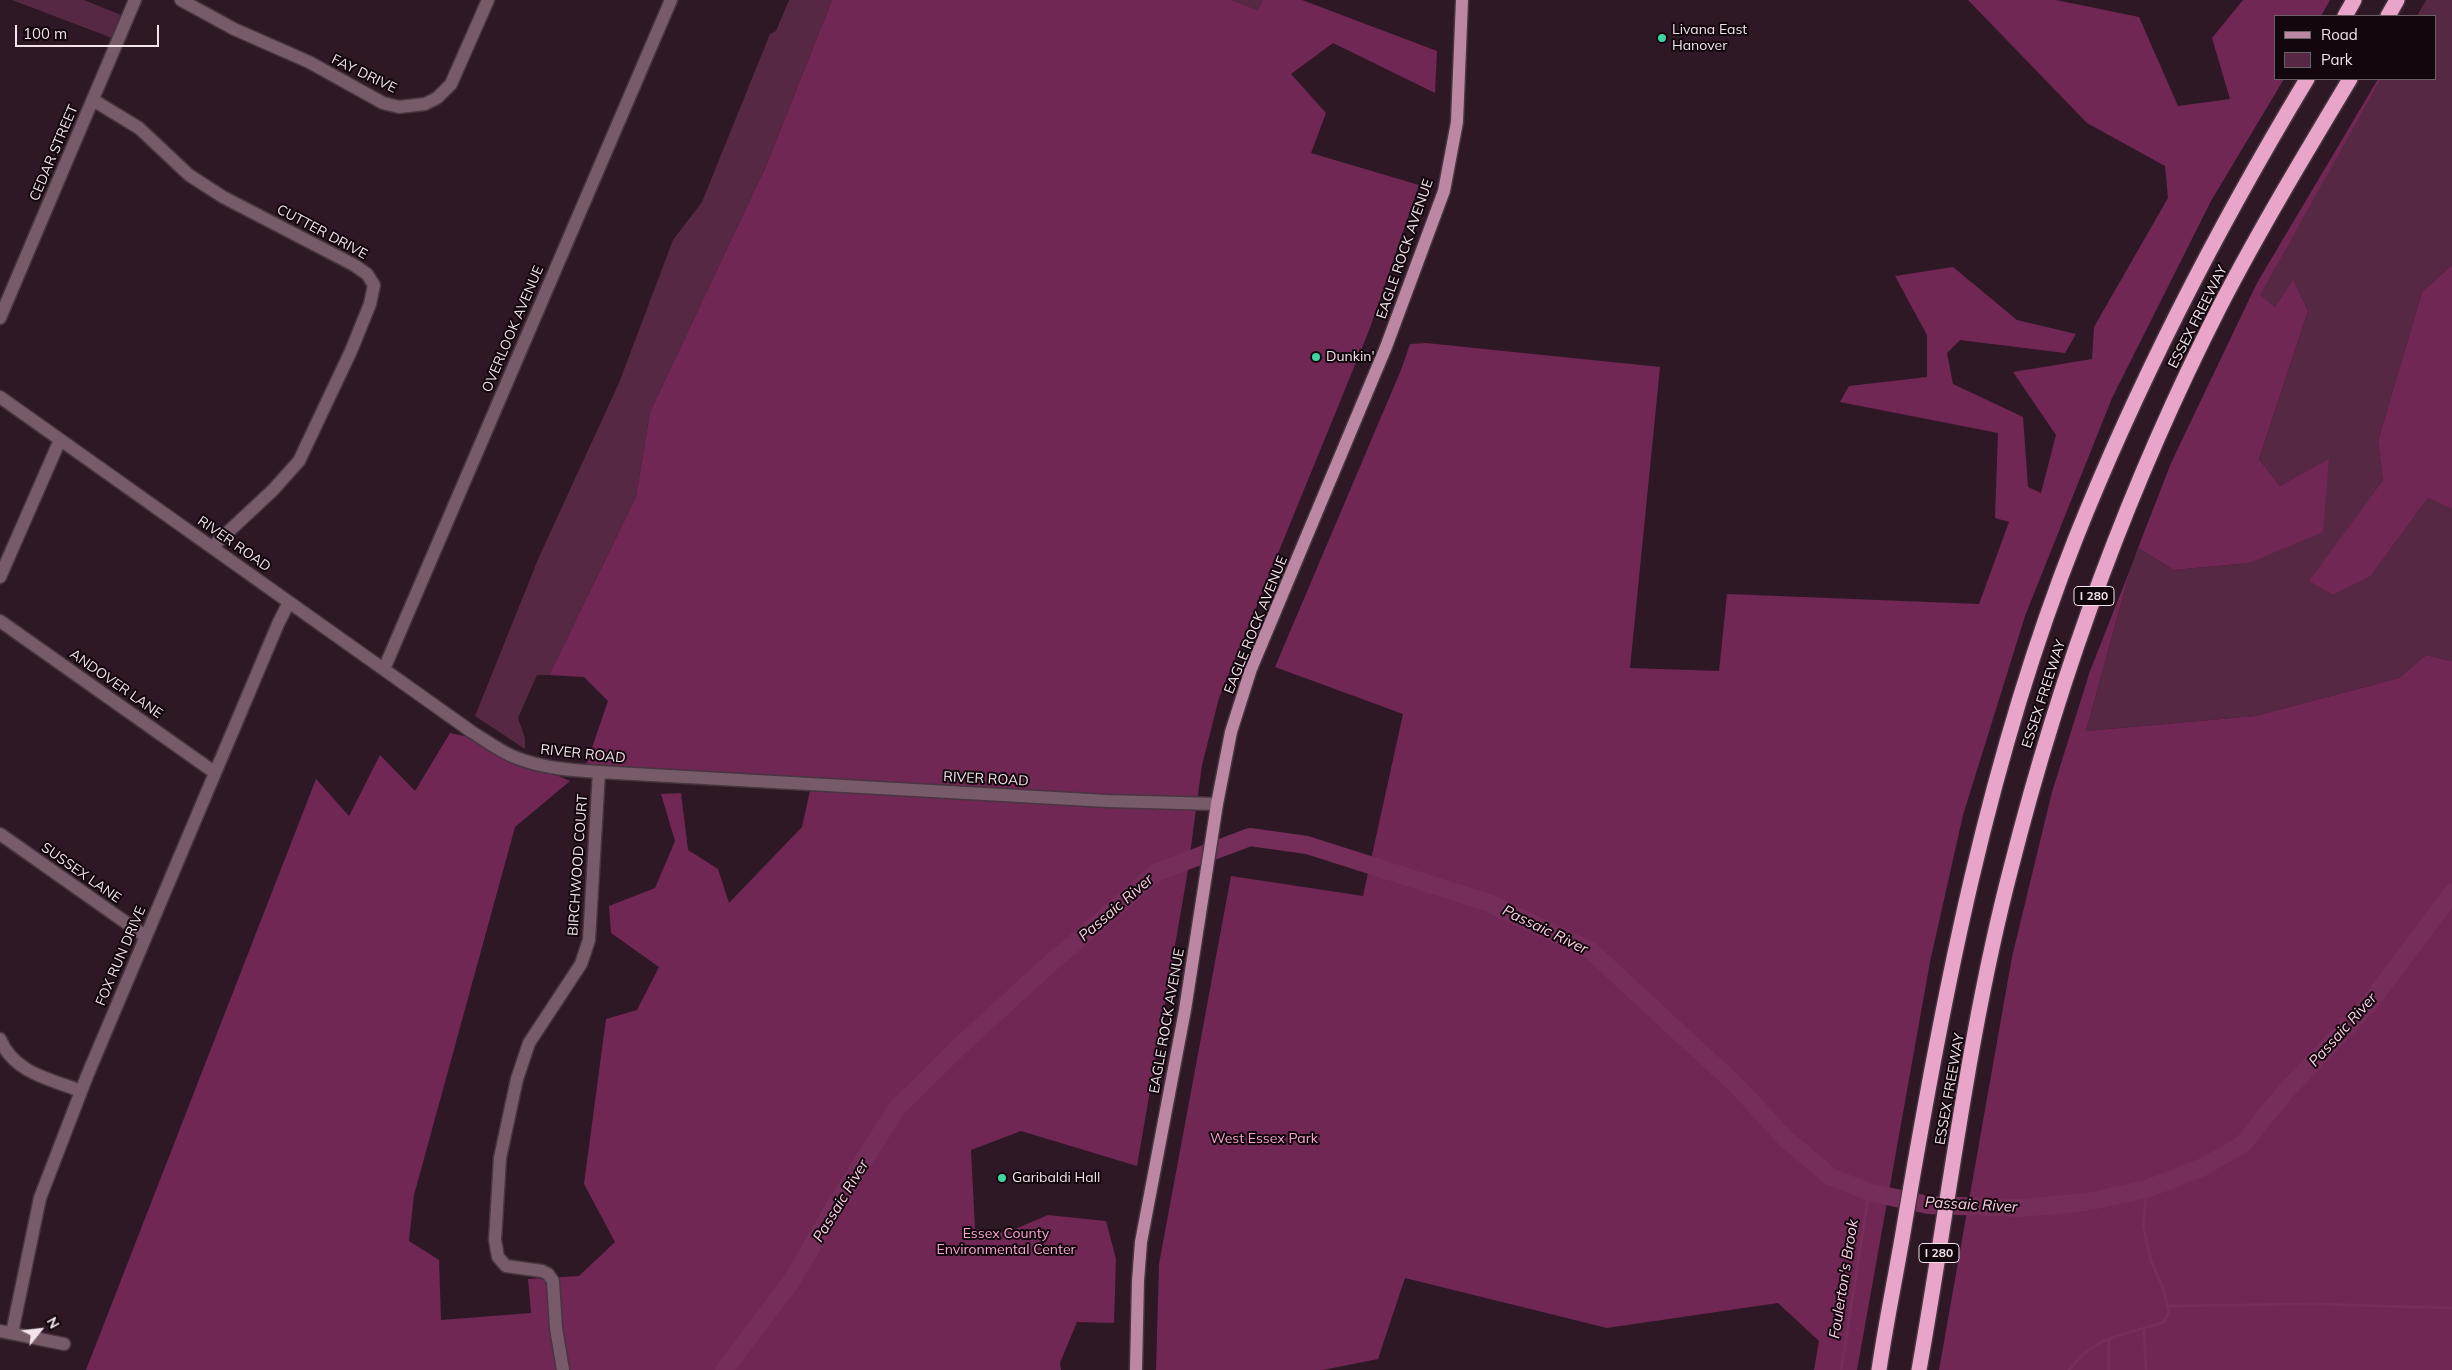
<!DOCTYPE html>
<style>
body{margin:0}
#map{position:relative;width:2452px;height:1370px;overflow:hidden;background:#2f1825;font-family:Mulish,sans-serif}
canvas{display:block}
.legend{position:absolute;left:2274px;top:15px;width:162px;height:65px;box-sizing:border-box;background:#11070c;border:1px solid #6b5f65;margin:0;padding:6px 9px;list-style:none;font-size:15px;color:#f3e3eb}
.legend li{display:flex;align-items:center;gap:10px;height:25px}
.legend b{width:25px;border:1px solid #6b5f65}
.north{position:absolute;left:15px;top:1305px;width:50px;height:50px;-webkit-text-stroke:4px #11070c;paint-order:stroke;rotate:61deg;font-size:14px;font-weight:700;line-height:20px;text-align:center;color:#f3e3eb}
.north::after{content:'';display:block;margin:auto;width:18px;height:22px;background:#f3e3eb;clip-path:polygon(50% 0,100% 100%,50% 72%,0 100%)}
.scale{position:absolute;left:15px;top:25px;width:144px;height:22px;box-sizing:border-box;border:2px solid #f3e3eb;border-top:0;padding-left:6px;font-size:15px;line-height:18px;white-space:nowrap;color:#f3e3eb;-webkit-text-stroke:4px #11070c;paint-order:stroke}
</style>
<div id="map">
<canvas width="2452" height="1370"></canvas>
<ul class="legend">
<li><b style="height:6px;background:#bb87a3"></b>Road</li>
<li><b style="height:14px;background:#562843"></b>Park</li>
</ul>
<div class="north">N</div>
<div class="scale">100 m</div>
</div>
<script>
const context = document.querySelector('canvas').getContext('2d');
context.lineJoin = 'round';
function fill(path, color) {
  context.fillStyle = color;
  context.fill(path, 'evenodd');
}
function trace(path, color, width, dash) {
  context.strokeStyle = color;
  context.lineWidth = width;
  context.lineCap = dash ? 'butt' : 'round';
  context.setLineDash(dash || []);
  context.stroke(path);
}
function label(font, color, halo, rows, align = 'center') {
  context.font = font + ' Mulish,sans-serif';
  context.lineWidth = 4;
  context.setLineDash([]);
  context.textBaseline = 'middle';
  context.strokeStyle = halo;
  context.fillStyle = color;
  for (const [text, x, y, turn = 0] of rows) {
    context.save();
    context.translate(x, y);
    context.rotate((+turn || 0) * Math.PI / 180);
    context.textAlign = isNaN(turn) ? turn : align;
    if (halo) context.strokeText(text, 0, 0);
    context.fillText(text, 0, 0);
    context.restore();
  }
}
fill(new Path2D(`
 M12 0H84L121 15 112 38Z
 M789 0H832L766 166 650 412 636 497 549 675H537L518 718 525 738V749L475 716 539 557 619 383 673 240 702 202 770 34 776 31Z
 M1231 0H1263L1258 10Z
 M2426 0H2452V265L2422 292 2378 441 2383 480 2310 581 2333 595 2370 577 2428 498 2452 509V661L2426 655 2399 678 2255 716 2086 731 2131 567 2138 548 2174 570 2249 563 2329 460 2280 486 2259 459 2308 311 2293 279 2275 307 2259 295 2381 79H2436V16H2417Z`), '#562843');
fill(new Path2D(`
 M832 0H1231L1258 10 1263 0H1302L1437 51 1435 93 1333 43 1291 74 1326 113 1311 153 1419 185 1370 328 1219 698 1202 765 1187 876 1137 1166 1021 1131 971 1150 975 1229 1008 1232 1048 1215 1106 1221 1116 1259 1114 1323 1077 1322 1060 1363 1061 1370H86L316 779 349 816 380 755 415 791 450 733 469 737 570 781 515 827 414 1195 409 1241 439 1260 441 1320 531 1313 528 1279 579 1276 615 1242 584 1184 606 1019 637 1010 659 967 611 933 609 906 655 888 675 841 661 794 681 793 688 850 718 869 729 903 802 827 811 786 583 774 608 701 584 677 549 675 636 497 650 412 766 166Z
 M1968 0H2056L2139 17 2178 106 2230 99 2212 38 2243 0H2330L2321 16H2276V79H2284L2211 201 2112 398 2025 616 1963 815 1930 962 1857 1370H1814L1819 1341 1778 1303 1607 1328 1405 1278 1378 1359 1323 1370H1156L1159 1264 1231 876 1363 896 1403 714 1275 667 1401 370 1410 344 1426 343 1660 367 1630 668 1719 671 1727 594 1979 604 2009 522 1995 518 1998 433 1840 402 1849 386 1927 377V335L1895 276 1953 267 2017 320 2076 334 2065 353 1960 340 1947 353 1953 384 2023 417 2028 487 2041 493 2056 435 2013 372 2092 359 2094 327 2168 198 2165 166 2087 123Z
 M2378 79H2381L2260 295 2275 307 2293 279 2308 311 2259 459 2280 486 2329 459 2323 532 2249 563 2174 570 2138 548 2171 463 2257 283Z
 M2452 265V509L2428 498 2370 577 2333 595 2309 581 2383 480 2378 441 2422 292Z
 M2131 567 2086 731 2255 716 2399 678 2426 655 2452 661V1370H1939L2012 957 2052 792 2090 671Z`), '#702754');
trace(new Path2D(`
 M2167 1306 2313 1304 2452 1308
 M2144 1329 2146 1370
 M2109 1339V1370
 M1841 1370 1869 1192
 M2069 1370C2096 1334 2124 1336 2164 1322L2169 1312 2163 1288 2151 1261 2143 1226 2147 1189`), '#752d59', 3);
trace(new Path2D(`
 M724 1370 791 1282 835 1206 897 1108 960 1046 1044 969 1157 872 1250 837 1307 845 1489 903 1591 951 1736 1085 1786 1139 1831 1177 1869 1192 1928 1205 2021 1208 2087 1202 2147 1189 2203 1167 2242 1145 2285 1092 2368 1005 2452 893`), '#752d59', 18);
const minor = new Path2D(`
 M181 0 234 29 309 62 383 103 399 107 425 104 437 98 451 84 488 0
 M93 100 139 128 189 175 223 197 354 265 367 274 374 285 370 304 351 351 299 461 273 490 212 547
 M0 318 135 0
 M0 397 472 732C485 740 498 750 512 756 540 768 569 770 599 772L1107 801 1217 804
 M0 577 60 440
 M0 621 214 772
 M384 669 671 0
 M0 834 145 936
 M0 1039C14 1073 50 1079 81 1091
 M0 1331 64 1344
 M12 1333 40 1198 87 1076 278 624 289 602
 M563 1370 556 1328 553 1281 548 1274 542 1271 506 1266 498 1257 495 1240 500 1158 517 1079 529 1043 581 964 589 940 599 772`);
const major = new Path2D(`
 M1136 1370 1138 1281 1141 1242 1185 1010 1217 804 1231 732 1251 669 1386 347 1444 191 1457 122 1462 0`);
const highway = new Path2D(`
 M2345 16 2354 0
 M2388 16 2397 0
 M1879 1370C1886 1322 1896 1275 1904 1227 1943 995 1988 760 2075 540 2139 379 2218 227 2307 79
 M1919 1370C1949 1203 1968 1032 2011 868 2060 674 2129 485 2220 306 2260 229 2305 154 2350 79`);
trace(minor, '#47353f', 15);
trace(major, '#47353f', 15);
trace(highway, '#47353f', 18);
trace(minor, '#775b6a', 12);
trace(major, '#bb87a3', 12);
trace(highway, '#e9a4c9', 15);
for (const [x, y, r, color] of [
 [1662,38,5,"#40d4a1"],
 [1316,357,5,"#40d4a1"],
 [1002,1178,5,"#40d4a1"]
]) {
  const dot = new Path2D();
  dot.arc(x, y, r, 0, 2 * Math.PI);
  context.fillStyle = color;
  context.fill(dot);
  trace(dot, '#11070c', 2);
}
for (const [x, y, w] of [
 [2094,596,40],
 [1939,1253,40]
]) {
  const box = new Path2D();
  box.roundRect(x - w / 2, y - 9.5, w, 19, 4);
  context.fillStyle = '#11070c';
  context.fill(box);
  trace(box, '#f3e3eb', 1);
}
label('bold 12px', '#f3e3eb', null, [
 ["I 280",2094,596],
 ["I 280",1939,1253]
]);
label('14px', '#f3e3eb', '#11070c', [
 ["Livana East",1672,30],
 ["Hanover",1672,46],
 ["Dunkin'",1326,357],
 ["Garibaldi Hall",1012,1178]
], 'left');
label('14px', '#f3e3eb', '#11070c', [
 ["FAY DRIVE",364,74,26],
 ["CEDAR STREET",54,153,-67],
 ["CUTTER DRIVE",322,232,28],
 ["EAGLE ROCK AVENUE",1405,249,-71],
 ["ESSEX FREEWAY",2198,317,-63],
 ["OVERLOOK AVENUE",513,329,-67],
 ["RIVER ROAD",234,544,35],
 ["EAGLE ROCK AVENUE",1256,625,-68],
 ["ANDOVER LANE",116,684,35],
 ["ESSEX FREEWAY",2044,694,-72],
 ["RIVER ROAD",583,754,6],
 ["RIVER ROAD",986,779,3],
 ["BIRCHWOOD COURT",578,865,-86],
 ["SUSSEX LANE",81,873,35],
 ["FOX RUN DRIVE",121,956,-67],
 ["EAGLE ROCK AVENUE",1167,1021,-80],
 ["ESSEX FREEWAY",1950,1089,-80]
]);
label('14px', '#faa5d4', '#11070c', [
 ["West Essex Park",1264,1139],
 ["Essex County",1006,1234],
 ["Environmental Center",1006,1250]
]);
label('italic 15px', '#fccfe7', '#11070c', [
 ["Passaic River",1116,908,-41],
 ["Passaic River",1545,930,26],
 ["Passaic River",2343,1030,-48],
 ["Passaic River",841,1201,-59],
 ["Passaic River",1971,1205,3],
 ["Foulerton's Brook",1844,1279,-81]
]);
</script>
